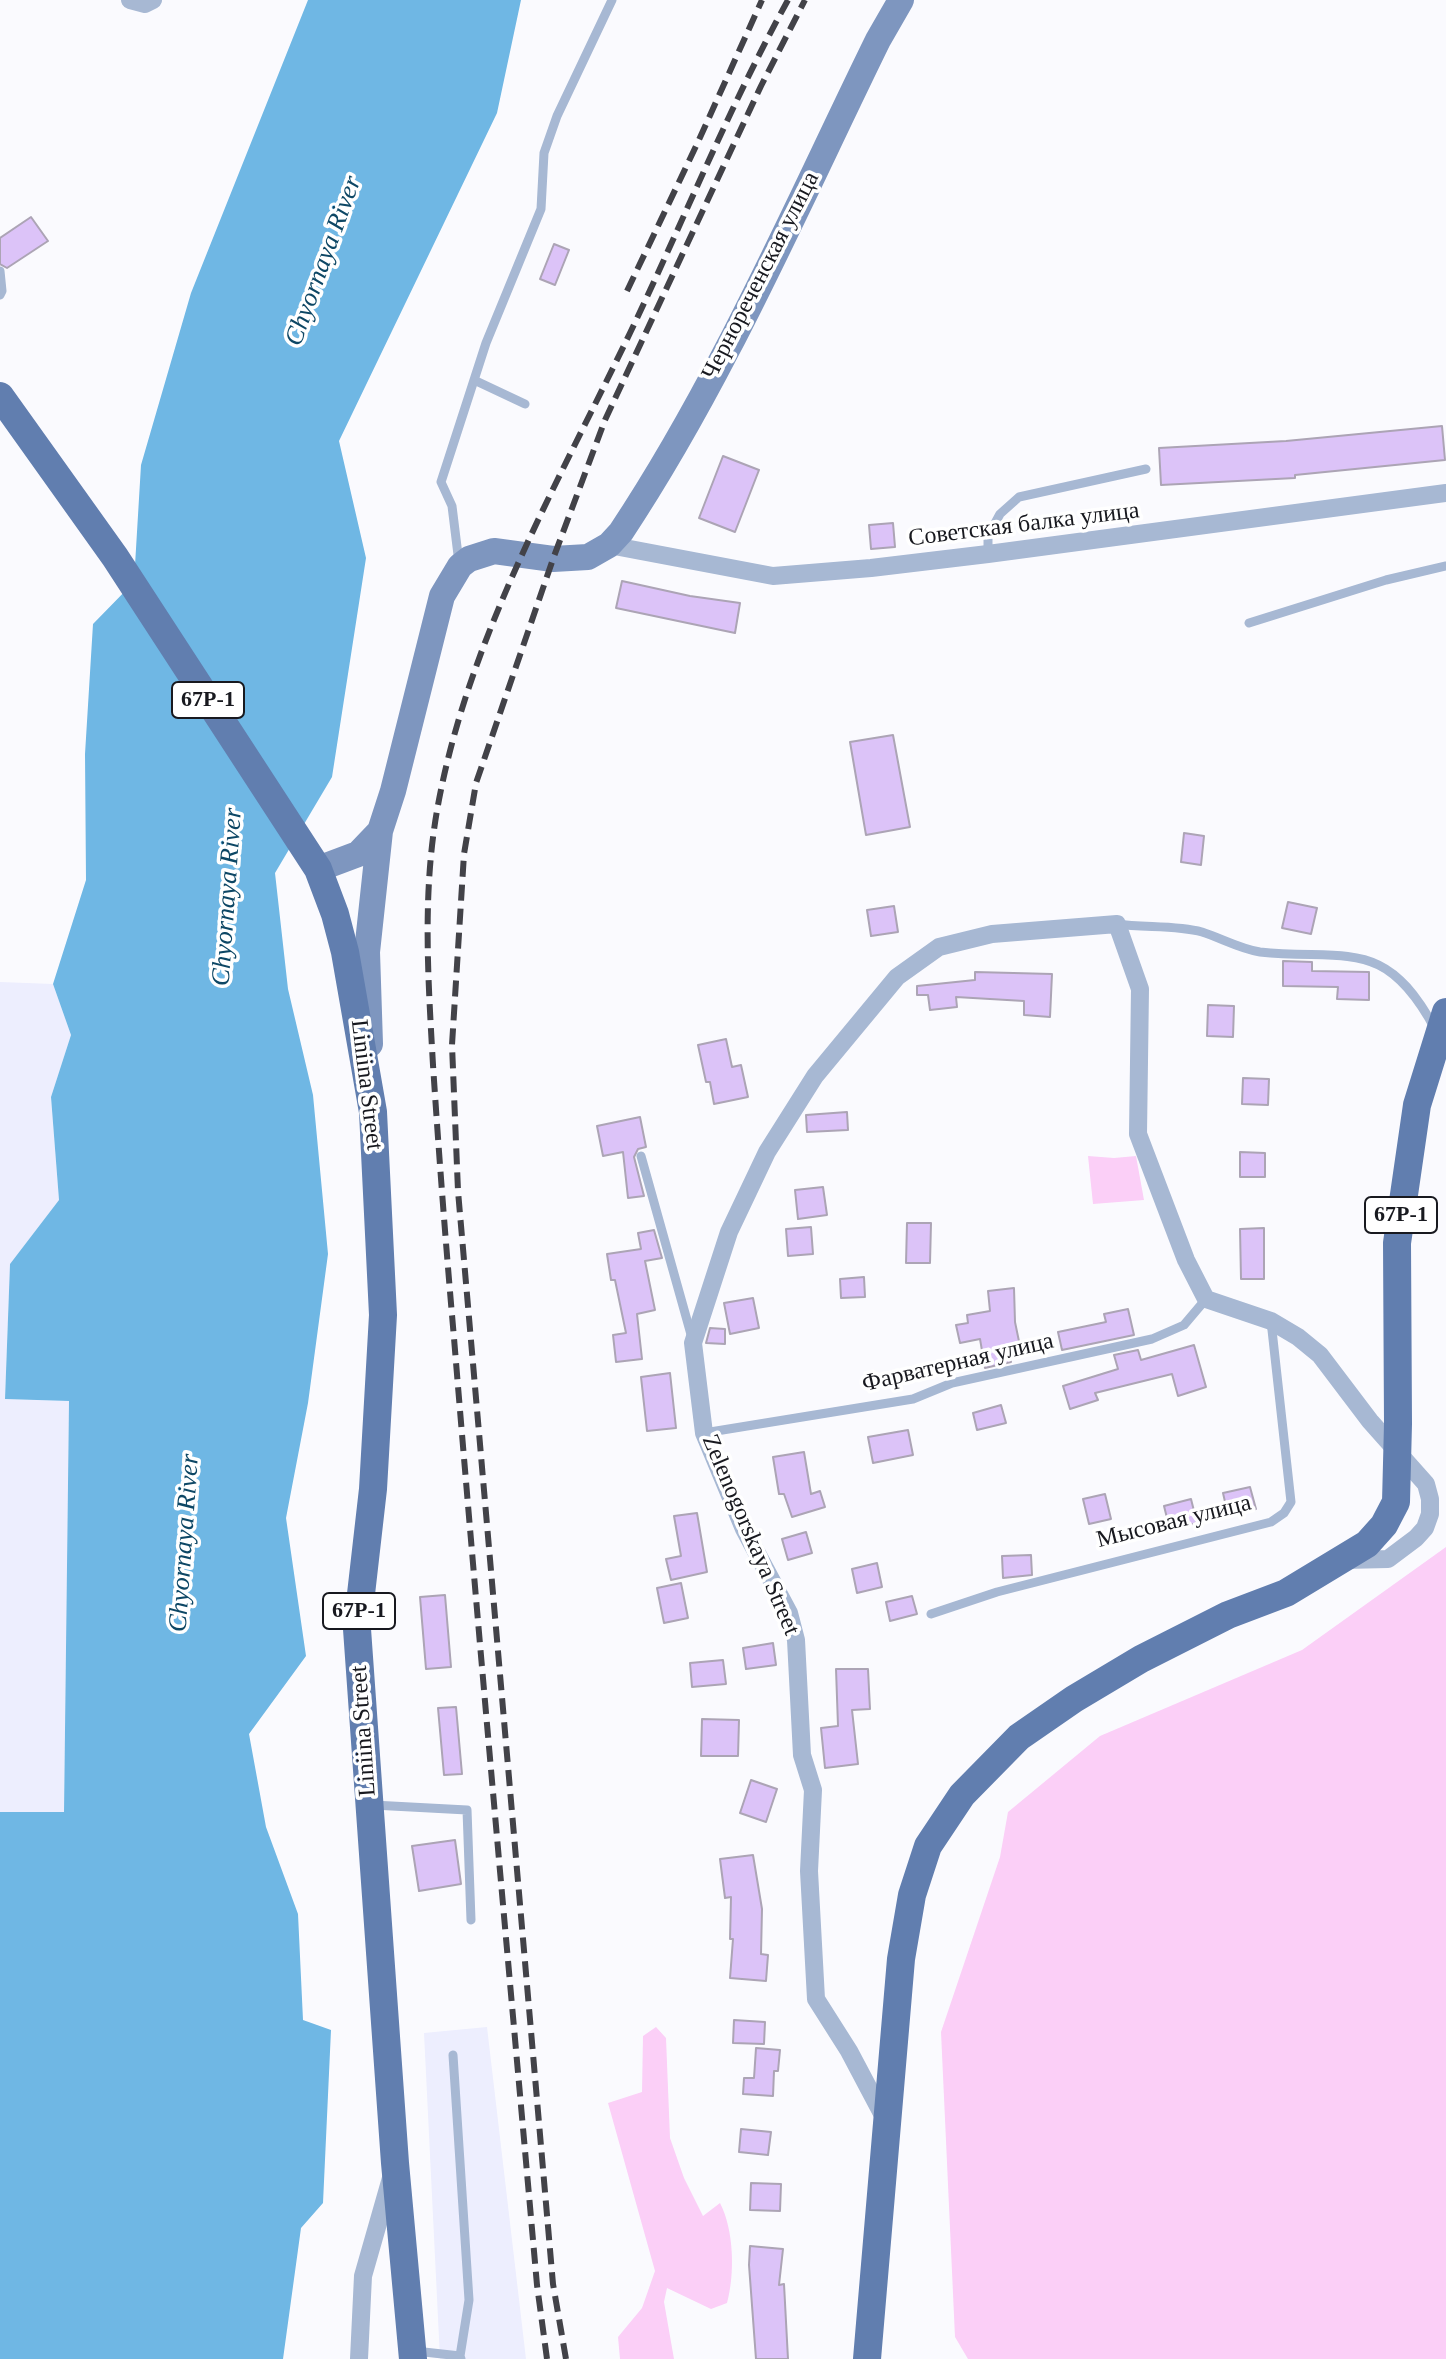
<!DOCTYPE html>
<meta charset="utf-8">
<style>
body{margin:0}
canvas{display:block;background:#fafafe}
</style>
<canvas width="1446" height="2359"></canvas>
<script>
const context = document.querySelector('canvas').getContext('2d');
context.lineJoin = 'round';
function fill(path, color) {
  context.fillStyle = color;
  context.fill(path, 'evenodd');
}
function trace(path, color, width, dash) {
  context.strokeStyle = color;
  context.lineWidth = width;
  context.lineCap = dash ? 'butt' : 'round';
  context.setLineDash(dash || []);
  context.stroke(path);
}
function label(font, color, halo, rows, align = 'center') {
  context.font = font + ' Georgia,serif';
  context.lineWidth = 7;
  context.setLineDash([]);
  context.textBaseline = 'middle';
  context.strokeStyle = halo;
  context.fillStyle = color;
  for (const [text, x, y, turn = 0] of rows) {
    context.save();
    context.translate(x, y);
    context.rotate((+turn || 0) * Math.PI / 180);
    context.textAlign = isNaN(turn) ? turn : align;
    if (halo) context.strokeText(text, 0, 0);
    context.fillText(text, 0, 0);
    context.restore();
  }
}
fill(new Path2D(`
 M0 982 53 984 71 1035 51 1097 59 1200 10 1264 5 1399 69 1401 64 1813 0 1812Z
 M487 2027 526 2359H440L424 2033Z`), '#edeefe');
fill(new Path2D(`
 M1088 1156 1114 1158 1136 1156 1144 1200 1093 1204Z
 M1446 1547V2359H968L955 2337 941 2032 1000 1857 1008 1812 1100 1736 1302 1650Z
 M656 2027 666 2038 670 2138 684 2178 703 2216 720 2203C734 2230 735 2274 727 2303L711 2309 667 2288 664 2302 674 2359H620L618 2337 642 2308 655 2271 608 2103 642 2092 643 2036Z`), '#fbcff7');
fill(new Path2D(`
 M308 0H521L497 113 339 441 366 558 332 777 275 873 288 989 313 1095 328 1254 308 1403 286 1518 306 1656 249 1734 266 1827 298 1914 303 2020 331 2030 323 2203 301 2228 283 2359H0V1812H64L69 1401 5 1399 10 1264 59 1200 51 1097 71 1035 53 984 86 880 85 754 93 624 134 582 141 465 191 293Z`), '#6fb7e4');
const building = new Path2D(`
 M31 217 48 241 7 268 0 264V238Z
 M554 244 569 250 555 285 540 279Z
 M1442 426 1445 460 1295 475V478L1161 485 1159 448 1286 441Z
 M723 456 759 470 735 532 699 518Z
 M893 523 895 547 871 549 869 525Z
 M622 581 690 596 740 603 735 633 616 608Z
 M893 735 910 827 866 835 850 742Z
 M1184 833 1204 836 1201 865 1181 862Z
 M1288 902 1317 908 1311 934 1282 928Z
 M894 906 898 932 871 936 867 910Z
 M1283 961 1312 962V971L1369 972V1000L1337 999 1338 987 1283 986Z
 M975 972 1052 974 1050 1017 1024 1015V1001L956 997 957 1007 930 1010 928 995H917V986L975 980Z
 M1208 1005 1234 1006 1233 1037 1207 1036Z
 M726 1039 732 1067 741 1065 748 1097 714 1104 710 1082H706L698 1045Z
 M1243 1078 1269 1079 1268 1105 1242 1104Z
 M847 1112 848 1130 807 1132 806 1115Z
 M640 1117 646 1147 638 1149 634 1157 644 1196 628 1198 623 1152 603 1156 597 1126Z
 M1240 1152 1265 1153V1177H1240Z
 M823 1187 827 1215 798 1219 795 1190Z
 M907 1223H931L930 1263H906Z
 M811 1227 813 1254 788 1256 786 1229Z
 M1264 1228V1279H1241L1240 1229Z
 M654 1230 662 1258 645 1261 655 1310 637 1314 642 1359 616 1362 613 1335 626 1333 615 1280H611L607 1254 641 1249 638 1233Z
 M864 1277 865 1297 841 1298 840 1279Z
 M1014 1288 1015 1322 1021 1351 1009 1354 1011 1362 985 1368 980 1339 960 1343 956 1325 968 1323 967 1315 990 1311 988 1291Z
 M753 1298 759 1328 730 1334 724 1303Z
 M1128 1309 1134 1335 1062 1350 1058 1332 1106 1322 1104 1314Z
 M710 1328 725 1329V1344L706 1343Z
 M1194 1345 1206 1387 1178 1396 1172 1374 1095 1393 1098 1400 1070 1409 1063 1386 1118 1369 1114 1355 1138 1350 1141 1360Z
 M670 1373 676 1428 647 1431 641 1377Z
 M1001 1405 1006 1423 977 1430 973 1413Z
 M908 1430 913 1455 873 1463 868 1437Z
 M804 1452 811 1494 820 1491 825 1507 792 1517 784 1494H779L773 1457Z
 M1250 1487 1256 1509 1228 1515 1223 1493Z
 M1105 1494 1111 1519 1089 1524 1083 1499Z
 M1191 1499 1197 1523 1170 1530 1164 1506Z
 M697 1513 707 1572 671 1580 666 1559 681 1556 674 1516Z
 M806 1532 812 1553 788 1560 782 1539Z
 M1031 1555 1032 1575 1003 1578 1002 1556Z
 M877 1563 882 1587 857 1593 852 1569Z
 M681 1583 688 1618 664 1623 657 1588Z
 M445 1595 451 1667 426 1669 420 1597Z
 M912 1596 917 1614 890 1621 886 1602Z
 M773 1643 776 1665 746 1669 743 1648Z
 M723 1660 726 1684 692 1687 690 1663Z
 M836 1669H868L870 1709 852 1710 858 1764 825 1768 821 1728 838 1726Z
 M456 1707 462 1774 444 1775 438 1708Z
 M702 1719 739 1720 738 1756H701Z
 M751 1780 777 1789 766 1822 740 1813Z
 M455 1840 461 1884 419 1891 412 1846Z
 M753 1855 762 1909 761 1954 768 1955 766 1981 730 1978 733 1939H730L731 1897 725 1898 720 1859Z
 M734 2020 765 2022 764 2044 733 2043Z
 M756 2048 780 2050 778 2071H774L773 2096 743 2094 744 2078H754Z
 M741 2129 771 2132 768 2155 739 2152Z
 M751 2183 781 2184 780 2211 750 2210Z
 M750 2246 783 2249 779 2285 784 2284 788 2359H756L749 2265Z`);
fill(building, '#dcc3f8');
trace(building, '#aca4b5', 2);
trace(new Path2D(`
 M0 271 2 291 0 295
 M474 380 525 404
 M988 554V536L1000 514 1019 497 1146 469
 M459 563 452 506 441 482 486 343 541 209 544 153 557 116 612 0
 M1249 623 1386 580 1446 566
 M1117 924C1144 928 1176 925 1202 932 1221 938 1240 949 1260 952 1348 961 1385 936 1435 1029
 M641 1156 692 1338
 M704 1433 913 1399 952 1383 1152 1339 1184 1325 1206 1299
 M931 1614 997 1592 1271 1522 1284 1513 1291 1502 1271 1321
 M373 1805 467 1810 471 1920
 M453 2055 469 2300 460 2356
 M415 2351 460 2356 461 2359`), '#a7b8d3', 9);
trace(new Path2D(`
 M130 0 145 4 153 0
 M609 545 773 576 871 568 988 554 1446 493
 M886 2121 849 2051 816 1999 809 1871 813 1790 802 1755 796 1640 789 1613 744 1529 704 1433 693 1343 729 1232 767 1152 815 1076 897 977 939 947 992 934 1117 924 1140 989 1138 1134 1186 1260 1206 1299 1271 1321 1298 1337 1320 1355 1370 1421 1426 1484 1430 1499V1514L1425 1528 1416 1538 1388 1559 1344 1560
 M359 2359 363 2276 391 2178`), '#a7b8d3', 18);
trace(new Path2D(`
 M318 869 358 854 380 831 393 791 442 596 460 566 469 559 494 551 553 559 588 557 609 545 621 532C722 380 798 203 878 40L901 0
 M370 1044 367 952 380 831`), '#7e96bf', 26);
trace(new Path2D(`
 M0 396 115 557 318 869 335 914 345 952 373 1112 383 1315 373 1489 357 1629 395 2163 413 2359
 M867 2359 901 1959 912 1895 928 1846 962 1795 1019 1737 1074 1699 1141 1659 1228 1615 1286 1593 1367 1544 1384 1525 1396 1502 1398 1424 1397 1243 1417 1105 1446 1012`), '#617eaf', 28);
trace(new Path2D(`
 M627 291 698 142 762 0
 M547 2359 537 2285C509 1970 480 1654 454 1338 446 1247 439 1156 433 1065 428 977 422 892 438 805 469 637 557 485 630 333 683 222 729 107 788 0
 M566 2359 553 2284 458 1191 452 1045 464 854 476 783 553 559 605 420 761 86 805 0`), '#424248', 6, [16, 8]);
for (const [x, y, w] of [
 [208,700,72],
 [1401,1215,72],
 [359,1611,72]
]) {
  const box = new Path2D();
  box.roundRect(x - w / 2, y - 18, w, 36, 6);
  context.fillStyle = '#fff';
  context.fill(box);
  trace(box, '#18191f', 2);
}
label('bold 22px', '#18191f', null, [
 ["67Р-1",208,700],
 ["67Р-1",1401,1215],
 ["67Р-1",359,1611]
]);
label('24px', '#18191f', '#fff', [
 ["Чернореченская улица",761,276,-63],
 ["Советская балка улица",1024,525,-7],
 ["Liniina Street",366,1085,83],
 ["Фарватерная улица",958,1363,-13],
 ["Мысовая улица",1174,1522,-14],
 ["Zelenogorskaya Street",750,1535,67],
 ["Liniina Street",364,1731,-94]
]);
label('italic 26px', '#0d4765', '#fff', [
 ["Chyornaya River",324,261,-70],
 ["Chyornaya River",228,897,-86],
 ["Chyornaya River",185,1543,-86]
]);
</script>
